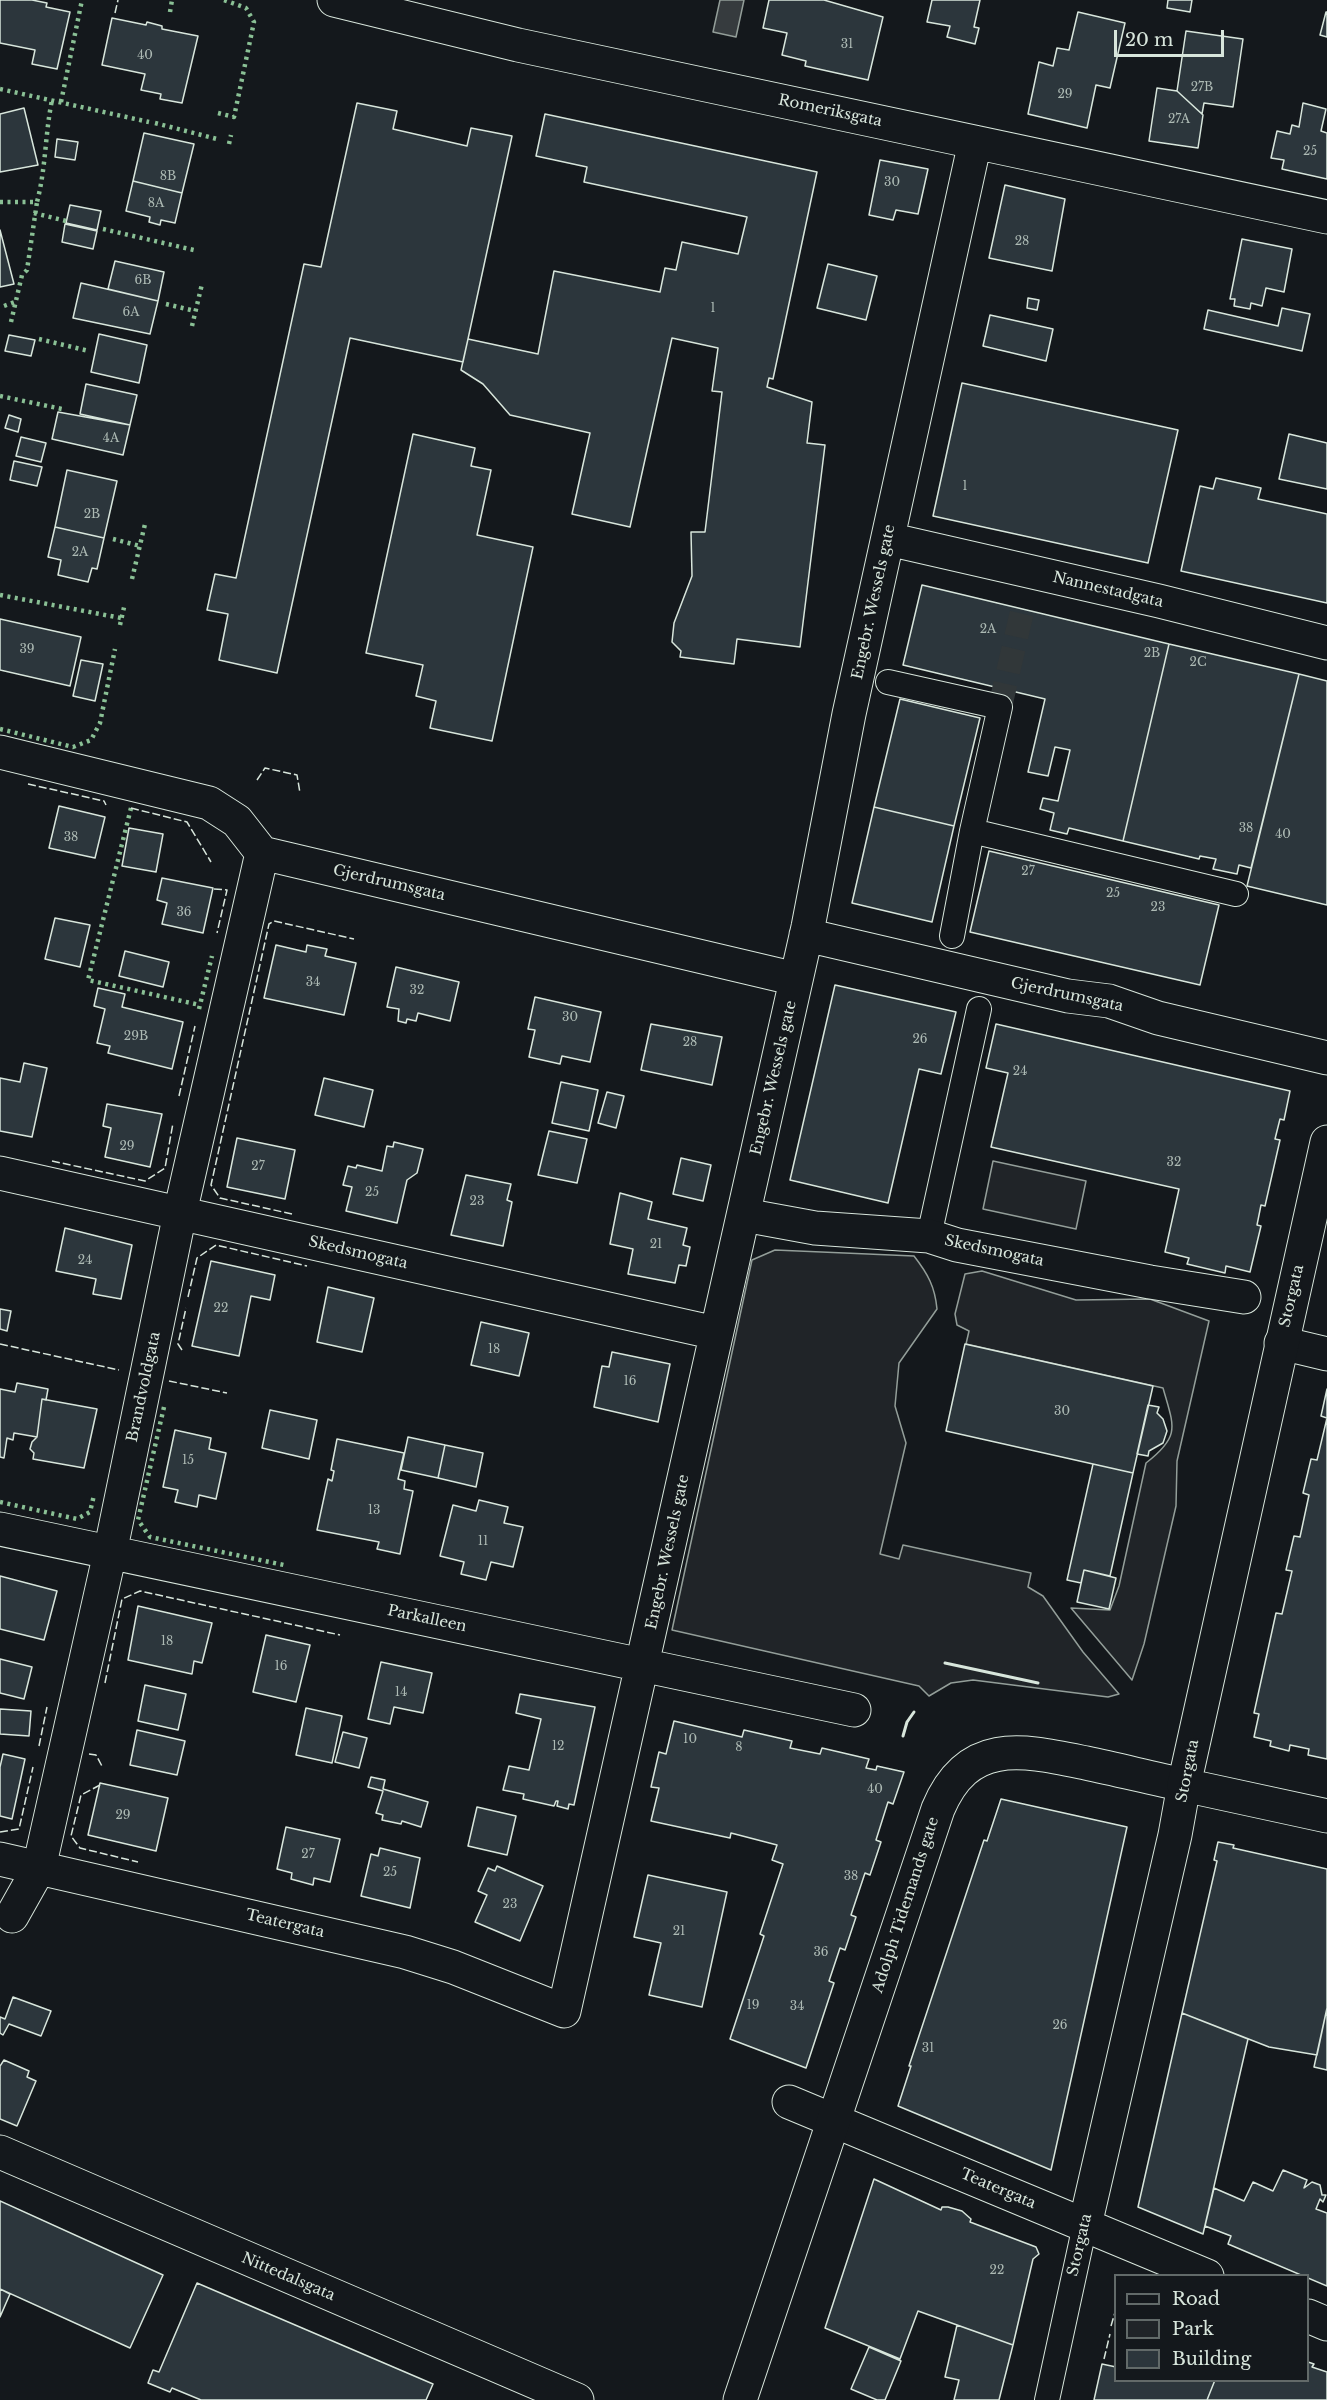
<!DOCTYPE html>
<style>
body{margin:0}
#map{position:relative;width:1327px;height:2400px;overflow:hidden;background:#14181c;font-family:"Libre Baskerville",serif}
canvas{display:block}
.legend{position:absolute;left:1114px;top:2274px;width:195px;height:108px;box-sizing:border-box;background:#14181c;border:2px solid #626a69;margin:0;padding:8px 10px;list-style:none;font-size:18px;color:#d8e6dc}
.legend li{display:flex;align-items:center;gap:12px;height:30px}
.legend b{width:30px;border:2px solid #626a69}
.scale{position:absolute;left:1114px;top:30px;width:110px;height:27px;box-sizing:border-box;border:3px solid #d8e6dc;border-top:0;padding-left:8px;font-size:18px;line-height:21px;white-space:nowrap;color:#d8e6dc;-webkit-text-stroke:4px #14181c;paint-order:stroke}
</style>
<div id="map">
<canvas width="1327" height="2400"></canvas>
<ul class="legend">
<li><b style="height:8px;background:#14181c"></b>Road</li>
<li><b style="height:16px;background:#202428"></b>Park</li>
<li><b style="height:16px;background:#2c363c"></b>Building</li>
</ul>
<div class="scale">20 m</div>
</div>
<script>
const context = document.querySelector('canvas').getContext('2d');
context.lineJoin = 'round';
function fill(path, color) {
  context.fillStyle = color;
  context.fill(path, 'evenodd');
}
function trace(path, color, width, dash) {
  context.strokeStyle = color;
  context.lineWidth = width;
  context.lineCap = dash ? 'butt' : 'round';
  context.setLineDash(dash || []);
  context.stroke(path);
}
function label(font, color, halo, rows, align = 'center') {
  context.font = font + ' "Libre Baskerville",serif';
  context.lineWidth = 4.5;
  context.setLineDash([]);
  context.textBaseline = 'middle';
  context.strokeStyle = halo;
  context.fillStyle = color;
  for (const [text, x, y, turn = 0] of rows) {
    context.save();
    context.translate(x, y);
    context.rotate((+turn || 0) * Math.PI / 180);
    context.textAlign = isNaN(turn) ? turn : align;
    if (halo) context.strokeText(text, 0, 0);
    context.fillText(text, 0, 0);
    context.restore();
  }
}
const green = new Path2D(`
 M993 1161 1086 1181 1076 1229 983 1209Z
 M775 1250 914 1256C928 1274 935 1287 937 1309L899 1363 895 1406 906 1443 880 1554 899 1559 903 1545 1031 1573 1028 1587 1043 1596 1083 1652 1119 1694 1108 1697 973 1680 951 1683 929 1696 919 1686 672 1630 752 1260Z
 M982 1271 1076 1300 1150 1299 1209 1321 1177 1461 1176 1506 1144 1644 1132 1680 1071 1608 1110 1610 1119 1586 1146 1463C1181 1436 1174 1427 1163 1388L966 1344 969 1331 957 1325 955 1314 965 1274Z`);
fill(green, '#202428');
trace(green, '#939e99', 1.5);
const water = new Path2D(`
 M720 0H744L736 37 713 32Z`);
fill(water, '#363b3e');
trace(water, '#939e99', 1.5);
const building = new Path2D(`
 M0 0H32L47 3 46 7 70 12 57 69 32 64 35 50 0 43Z
 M769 0H824L883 17 868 80 805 66 806 61 782 55 787 33 763 28Z
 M932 0H980L974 27 979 28 975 44 947 37 950 26 927 22Z
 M1168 0H1192L1190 12 1167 8Z
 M1078 12 1125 23 1110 88 1096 85 1087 128 1028 114 1039 62 1053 66 1057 48 1069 50Z
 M1326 12H1327V37L1320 35Z
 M112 18 146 25 147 22 162 26V29L198 36 182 103 160 99 161 94 141 90 145 74 102 65Z
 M1186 31 1243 39 1233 107 1204 103 1202 114 1177 91Z
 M1157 88 1177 91 1203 115 1198 148 1149 141Z
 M357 103 397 111 393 129 467 146 471 128 512 136 463 362 350 338 277 673 219 660 228 614 207 610 215 574 236 578 304 264 321 267Z
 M1303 103 1326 109 1321 131 1327 133V179L1282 169 1284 160 1271 158 1277 131 1290 134 1292 125 1299 127Z
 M24 108 38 165 0 172V114Z
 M545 114 817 172 773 379 769 378 767 387 812 402 807 443 825 445 800 647 737 639 734 664 680 657 681 651 672 642 674 623 692 576 691 532H705L722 392 712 391 718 348 672 338 630 527 572 514 590 433 510 415 483 384 461 370 468 339 538 354 554 271 660 292 665 268 676 270 682 242 738 254 747 217 584 182 587 167 536 156Z
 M144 133 194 144 182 193 133 181Z
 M57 139 78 142 75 160 55 157Z
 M880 160 928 169 918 214 896 210 893 220 869 215Z
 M133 181 182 193 175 223 161 220 160 225 149 222 150 217 126 211Z
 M1005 185 1065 199 1052 271 989 258Z
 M70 205 101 211 97 230 66 223Z
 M65 224 97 231 93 249 62 242Z
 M0 230 14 284 0 287Z
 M1242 239 1292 249 1284 292 1266 288 1262 306 1251 303 1250 309 1234 306 1235 299H1230Z
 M115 261 164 272 158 301 108 289Z
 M828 264 877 276 866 320 817 308Z
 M81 283 158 301 150 334 73 318Z
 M1028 298 1039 300 1037 310 1027 308Z
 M1282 308 1310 314 1302 351 1204 329 1208 310 1278 326Z
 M990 315 1053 329 1046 361 983 346Z
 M99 334 147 345 139 383 91 372Z
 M9 335 35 340 31 356 5 351Z
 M962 383 1178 430 1148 563 933 516Z
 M86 384 137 395 130 425 80 414Z
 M58 412 130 425 123 455 52 439Z
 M9 415 21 419 18 432 5 428Z
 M413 434 475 448 471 466 491 470 477 535 533 547 492 741 430 728 436 701 416 696 423 665 366 653Z
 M1289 434 1327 443V489L1279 479Z
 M21 437 46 443 41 462 16 456Z
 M14 461 42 467 37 486 10 480Z
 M67 470 117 481 104 538 55 527Z
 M1216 478 1261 488 1258 499 1327 514V603L1181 571 1200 486 1213 489Z
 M55 527 104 538 97 569 92 568 88 582 58 575 61 560 48 557Z
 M922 585 1169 644 1123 841 1069 828 1067 834 1050 830 1054 813 1040 809 1043 798 1058 801 1070 750 1055 747 1048 776 1028 772 1045 699 903 665Z
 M0 619 81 637 70 686 0 670Z
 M1169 644 1299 674 1251 868 1239 865 1237 874 1213 869 1216 859 1200 856 1199 859 1123 841Z
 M81 660 103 664 95 701 73 696Z
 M1299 674 1327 681V905L1247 886Z
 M900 699 980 718 954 826 874 807Z
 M59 806 105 817 95 858 49 848Z
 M874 807 954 826 932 922 852 903Z
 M129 828 163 834 156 872 122 866Z
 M989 851 1219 905 1200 985 970 932Z
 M162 878 213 888 203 933 162 924 167 903 157 900Z
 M55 918 90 925 80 967 45 959Z
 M276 945 306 952 307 945 327 949 325 956 356 963 344 1015 264 998Z
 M125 951 169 962 163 987 119 976Z
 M396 967 459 982 450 1021 418 1013 416 1021 407 1019 406 1023 398 1021 399 1009 387 1007Z
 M835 985 956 1012 941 1074 919 1069 888 1203 790 1180Z
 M98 988 125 994 122 1007 183 1022 172 1069 108 1053 110 1046 97 1043 105 1009 94 1006Z
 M535 997 601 1012 590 1062 562 1056 560 1064 529 1057 535 1030 528 1029Z
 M651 1024 722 1037 712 1085 641 1070Z
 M996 1024 1290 1091 1284 1120 1280 1119 1275 1139 1280 1140 1265 1206 1261 1205 1257 1225 1261 1226 1250 1272 1226 1266 1225 1273 1187 1264 1189 1258 1165 1252 1179 1189 991 1147 1008 1073 986 1068Z
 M24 1063 47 1068 32 1137 0 1131V1078L20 1082Z
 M324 1078 373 1090 364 1127 315 1115Z
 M561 1082 598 1090 589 1131 552 1123Z
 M607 1092 624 1096 616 1128 598 1123Z
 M107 1104 162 1114 150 1167 105 1157 111 1128 103 1126Z
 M549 1131 587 1139 577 1183 538 1175Z
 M237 1138 295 1150 285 1199 227 1187Z
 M394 1142 423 1149 417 1173 407 1180 397 1223 346 1211 352 1187 343 1185 348 1166 356 1168 357 1165 382 1171 387 1146 393 1147Z
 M681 1158 711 1165 703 1201 673 1194Z
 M466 1175 511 1184 507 1200 512 1202 503 1246 451 1235Z
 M620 1193 652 1202 648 1219 687 1228 683 1245 690 1247 686 1266 679 1265 675 1283 628 1274 633 1249 610 1244Z
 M65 1228 132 1245 121 1299 93 1294 96 1279 56 1271Z
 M211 1261 275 1275 270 1300 251 1296 239 1356 192 1346Z
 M328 1287 374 1298 362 1352 317 1342Z
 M0 1309 11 1311 7 1331 0 1329Z
 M481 1322 529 1333 519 1376 471 1365Z
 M965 1344 1153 1386 1133 1473 946 1431Z
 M612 1352 670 1364 658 1422 594 1407 602 1366 609 1367Z
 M17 1383 48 1389 46 1400 42 1399 37 1437 14 1433 13 1440 7 1438 4 1458 0 1457V1389L15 1392Z
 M1327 1389V1418L1321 1416Z
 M42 1399 97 1409 84 1468 33 1459 34 1453 30 1449 32 1442 37 1437Z
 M1148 1405 1159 1407 1157 1413 1163 1419 1167 1431 1163 1443 1149 1451 1148 1456 1137 1454Z
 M270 1410 317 1420 309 1459 262 1448Z
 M1327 1418V1759L1308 1755 1309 1749 1290 1745 1289 1751 1270 1746 1271 1741 1254 1737 1259 1714 1254 1713 1276 1613 1282 1614 1292 1571 1286 1570 1294 1536 1300 1537 1309 1495 1303 1493 1311 1459 1317 1460Z
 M175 1430 211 1438 209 1449 226 1453 216 1499 199 1495 197 1507 175 1502 178 1490 163 1487Z
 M408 1437 445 1445 438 1478 401 1470Z
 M337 1439 404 1453 398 1479 405 1481 404 1489 413 1491 400 1554 377 1549 379 1542 317 1530 328 1479 332 1481 334 1471 331 1470Z
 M445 1445 483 1453 476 1487 438 1478Z
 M1093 1464 1133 1473 1110 1576 1084 1570 1081 1583 1067 1580Z
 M479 1500 508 1507 504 1523 523 1527 513 1567 491 1562 486 1580 461 1574 464 1562 440 1556 453 1505 476 1511Z
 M1084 1570 1116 1578 1109 1609 1077 1602Z
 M0 1576 57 1591 44 1640 0 1629Z
 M138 1606 212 1623 202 1663 194 1661 192 1674 128 1660Z
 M266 1635 310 1645 296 1702 253 1692Z
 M0 1659 32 1667 24 1699 0 1693Z
 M381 1662 432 1673 423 1713 394 1707 390 1724 368 1719Z
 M145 1685 186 1694 178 1730 138 1721Z
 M520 1694 595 1707 574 1805 569 1804 568 1809 557 1806 558 1801H556L554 1806 523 1799 524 1794 503 1790 509 1766 529 1770 541 1719 516 1713Z
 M306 1708 342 1716 332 1763 296 1755Z
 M0 1709 31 1711 29 1736 0 1734Z
 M674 1721 742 1737 744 1730 792 1741 790 1748 820 1754 822 1748 869 1759 866 1768 876 1770 877 1766 904 1772 893 1804 888 1802 876 1840 881 1842 870 1875 865 1873 851 1915 856 1917 845 1950 840 1948 829 1981 834 1983 806 2068 730 2039 764 1936 760 1934 783 1864 772 1860 777 1845 731 1833 730 1838 651 1821 659 1788 651 1787 659 1752 666 1754Z
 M137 1730 185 1741 177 1775 130 1765Z
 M343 1732 367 1738 359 1768 335 1762Z
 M3 1754 25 1759 12 1819 0 1816V1767Z
 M371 1777 385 1780 383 1789 428 1802 421 1827 402 1821 401 1824 382 1820 383 1815 376 1813 383 1791 368 1787Z
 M100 1783 168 1798 156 1851 88 1835Z
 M1001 1799 1127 1827 1051 2170 898 2106 911 2066H909L984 1840 987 1841Z
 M477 1807 516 1816 507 1855 468 1846Z
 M286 1827 340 1839 330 1882 314 1878 313 1885 291 1879 292 1873 277 1869Z
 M1218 1842 1234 1845 1233 1848 1327 1869V2008L1317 2055 1269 2047 1182 2013 1217 1861 1214 1860Z
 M380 1848 420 1858 410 1908 361 1896 371 1854 378 1856Z
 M497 1866 543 1886 520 1941 475 1922 487 1895 478 1891 488 1868 495 1871Z
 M648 1875 727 1892 702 2007 649 1995 661 1943 634 1937Z
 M13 1997 51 2011 41 2036 9 2024 3 2035 0 2033V2017L5 2019Z
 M1327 2008V2070L1314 2067Z
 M1182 2013 1248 2039 1203 2234 1138 2207Z
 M4 2060 29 2071 27 2077 36 2081 17 2126 0 2119V2066Z
 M1283 2170 1307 2180 1304 2188 1312 2182 1320 2185 1322 2195H1326L1323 2202 1320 2199 1316 2209 1327 2213V2286L1228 2244 1231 2236 1205 2226 1214 2188 1244 2201 1253 2182 1273 2191Z
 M874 2179 941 2210 942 2207H948L962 2211 971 2219 970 2222 1036 2247 1039 2254 1033 2259 1013 2345 918 2311 900 2359 825 2328Z
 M0 2201 163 2275 130 2348 0 2289Z
 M197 2283 433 2384 426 2400H201L172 2388 170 2392 148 2383 153 2370 159 2372Z
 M0 2289 10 2294 0 2317Z
 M957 2325 1013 2345 999 2400H954L959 2380 945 2377Z
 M869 2347 901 2361 885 2400H877L851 2389Z
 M1308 2362 1314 2364 1312 2367 1327 2372V2400H1207L1215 2380H1308Z
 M1102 2364 1116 2367V2380H1215L1207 2400H1094Z`);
fill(building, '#2c363c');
trace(building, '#d8e6dc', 1.5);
trace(new Path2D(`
 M1000 707 1024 603`), '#313739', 24, [24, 12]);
const pedestrian = new Path2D(`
 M888 682 1000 707 972 831 1236 894
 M952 936 972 831
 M929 1236 979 1009
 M1047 2400 1085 2225`);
const minor = new Path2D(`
 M334 0 518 45 1327 217
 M888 539 1159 601 1327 643
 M0 752 209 803 237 821 262 853 796 979
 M806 935 1068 996 1109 1001 1158 1018 1327 1058
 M0 1173 716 1333
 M744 1215 815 1228 929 1236 957 1245 1150 1282 1244 1297
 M1281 1343 1327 1354
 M0 1529 854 1710
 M0 1859 405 1952 453 1967 564 2011 808 927 849 714 975 142
 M12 1916 39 1868 110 1553 180 1213 262 853
 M789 2102 1207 2276
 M1085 2225 1175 1835 1184 1785
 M1308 2316 1327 2324`);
const tertiary = new Path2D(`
 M0 2152 577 2400`);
const secondary = new Path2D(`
 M740 2400 938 1809C968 1737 1022 1750 1086 1763 1119 1770 1151 1778 1184 1785`);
const primary = new Path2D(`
 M1327 1142 1184 1785 1327 1816`);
trace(pedestrian, '#d8e6dc', 26);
trace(minor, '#d8e6dc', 35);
trace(tertiary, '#d8e6dc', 35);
trace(secondary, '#d8e6dc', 35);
trace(primary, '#d8e6dc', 35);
trace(pedestrian, '#14181c', 24);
trace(minor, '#14181c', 33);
trace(tertiary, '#14181c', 33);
trace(secondary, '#14181c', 33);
trace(primary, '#14181c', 33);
trace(new Path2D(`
 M170 12 172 0
 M0 89 149 122
 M61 102 82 0
 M218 113 234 117 254 22 246 8 224 0
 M155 123 217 139
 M229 144 231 135
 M0 202H37C46 168 45 134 52 100
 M34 213 66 221
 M103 229 198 251
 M166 304 195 311
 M4 306 15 302
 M11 322 22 275 27 270 37 202
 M192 326 202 284
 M39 339 89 351
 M0 396 62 409
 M113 539 140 546
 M132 579 145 524
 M0 595 121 618
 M120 625 125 603
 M0 729 73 747 91 740 100 723 115 649
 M131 808 88 980 200 1005
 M199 1009 212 956
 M164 1407 138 1520 150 1537 284 1565
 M0 1502 77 1519 90 1512 94 1495`), '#8ac095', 4.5, [3, 4.5]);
trace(new Path2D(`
 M115 13 118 0
 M257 780 265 768 297 775 300 793
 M28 784 104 801 106 805
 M131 808 187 822 211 862
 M214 889 227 890 217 933
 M179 1096 195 1026
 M52 1161 145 1181 165 1168 173 1123
 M292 1214 220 1198 211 1185 269 924 274 921 354 939
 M188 1297 197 1258 216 1245 307 1266
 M0 1344 119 1370
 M182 1350 178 1344 186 1308
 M169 1381 227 1393
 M105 1683 122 1599 140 1591 340 1635
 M39 1746 47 1707
 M89 1754 96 1755 103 1768
 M100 1785 81 1795 71 1836 80 1848 138 1862
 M0 1832 19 1829 33 1767
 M1111 2326 1116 2309
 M1104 2359 1110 2334`), '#d8e6dc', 1.5, [8, 3]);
trace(new Path2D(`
 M945 1663 1038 1683
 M903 1736 907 1722 914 1712`), '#d8e6dc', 3);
label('12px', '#adbab4', null, [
 ["31",847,45],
 ["40",145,56],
 ["27B",1202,88],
 ["29",1065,95],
 ["27A",1179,120],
 ["25",1310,152],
 ["8B",168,177],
 ["30",892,183],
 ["8A",156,204],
 ["28",1022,242],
 ["6B",143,281],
 ["1",713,309],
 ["6A",131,313],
 ["4A",111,439],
 ["1",965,487],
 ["2B",92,515],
 ["2A",80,553],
 ["2A",988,630],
 ["39",27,650],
 ["2B",1152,654],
 ["2C",1198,663],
 ["38",1246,829],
 ["40",1283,835],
 ["38",71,838],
 ["27",1028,872],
 ["25",1113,894],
 ["23",1158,908],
 ["36",184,913],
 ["34",313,983],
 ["32",417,991],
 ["30",570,1018],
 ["29B",136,1037],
 ["26",920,1040],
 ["28",690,1043],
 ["24",1020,1072],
 ["29",127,1147],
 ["32",1174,1163],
 ["27",258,1167],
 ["25",372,1193],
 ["23",477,1202],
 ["21",656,1245],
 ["24",85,1261],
 ["22",221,1309],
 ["18",494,1350],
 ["16",630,1382],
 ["30",1062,1412],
 ["15",188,1461],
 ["13",374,1511],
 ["11",483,1542],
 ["18",167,1642],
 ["16",281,1667],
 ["14",401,1693],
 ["10",690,1740],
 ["12",558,1747],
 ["8",739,1748],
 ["40",875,1790],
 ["29",123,1816],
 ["27",308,1855],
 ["25",390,1873],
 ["38",851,1877],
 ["23",510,1905],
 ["21",679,1932],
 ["36",821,1953],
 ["19",753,2006],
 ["34",797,2007],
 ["26",1060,2026],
 ["31",928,2049],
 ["22",997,2271]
]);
label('15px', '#d8e6dc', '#14181c', [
 ["Romeriksgata",830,111,12],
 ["Nannestadgata",1108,590,13],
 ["Engebr. Wessels gate",874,602,-78],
 ["Gjerdrumsgata",389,883,13],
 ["Gjerdrumsgata",1067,995,12],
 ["Engebr. Wessels gate",774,1078,-77],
 ["Skedsmogata",994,1251,12],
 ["Skedsmogata",358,1253,13],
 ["Storgata",1292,1296,-77],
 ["Brandvoldgata",144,1387,-78],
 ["Engebr. Wessels gate",668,1552,-78],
 ["Parkalleen",427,1619,12],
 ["Storgata",1188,1771,-79],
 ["Adolph Tidemands gate",906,1905,-72],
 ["Teatergata",285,1924,13],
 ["Teatergata",998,2189,23],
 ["Storgata",1080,2245,-77],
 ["Nittedalsgata",288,2277,23]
]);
</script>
